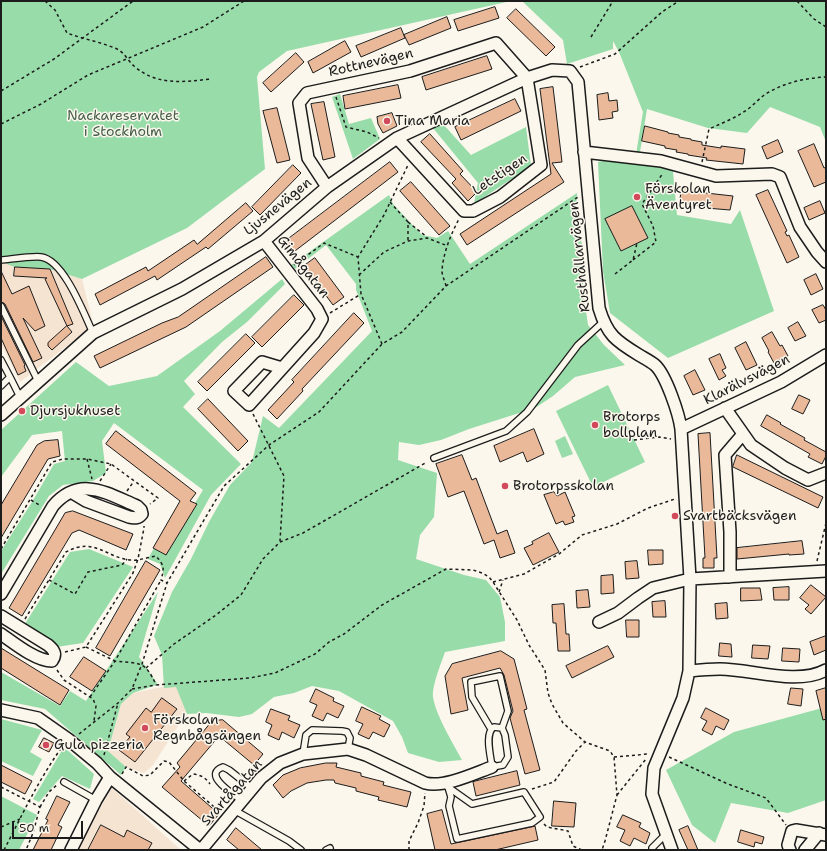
<!DOCTYPE html>
<meta charset="utf-8">
<style>
body{margin:0}
#map{position:relative;width:827px;height:851px;overflow:hidden;background:#fbf7ec;font-family:"Shantell Sans",sans-serif}
canvas{display:block}
.frame{position:absolute;inset:0;border:2px solid #1c1c1c;pointer-events:none}
.scale{position:absolute;left:12px;top:821px;width:71px;height:18px;box-sizing:border-box;border:2px solid #1c1c1c;border-top:0;padding-left:5px;font-size:12px;line-height:14px;white-space:nowrap;color:#1c1c1c;-webkit-text-stroke:3px #fbf7ec;paint-order:stroke}
</style>
<div id="map">
<canvas width="827" height="851"></canvas>
<div class="frame"></div>
<div class="scale">50 m</div>
</div>
<script>
const context = document.querySelector('canvas').getContext('2d');
context.lineJoin = 'round';
function fill(path, color) {
  context.fillStyle = color;
  context.fill(path, 'evenodd');
}
function trace(path, color, width, dash) {
  context.strokeStyle = color;
  context.lineWidth = width;
  context.lineCap = dash ? 'butt' : 'round';
  context.setLineDash(dash || []);
  context.stroke(path);
}
function label(font, color, halo, rows, align = 'center') {
  context.font = font + ' "Shantell Sans",sans-serif';
  context.lineWidth = 3;
  context.setLineDash([]);
  context.textBaseline = 'middle';
  context.strokeStyle = halo;
  context.fillStyle = color;
  for (const [text, x, y, turn = 0] of rows) {
    context.save();
    context.translate(x, y);
    context.rotate((+turn || 0) * Math.PI / 180);
    context.textAlign = isNaN(turn) ? turn : align;
    if (halo) context.strokeText(text, 0, 0);
    context.fillText(text, 0, 0);
    context.restore();
  }
}
fill(new Path2D(`
 M1 262 50 269 82 279 92 319 88 330 20 382 1 344Z
 M182 686 191 706 153 765 144 773 126 767 108 751 121 704 133 693 162 687Z
 M112 788 181 850H76Z`), '#f6e4d3');
fill(new Path2D(`
 M1 1H511L287 51 259 72 257 77 265 169 187 228 82 279 50 269 15 267 1 262Z
 M522 1H826V142L820 127 770 107 747 133 708 128 647 109 640 152 672 161 677 215 731 224 740 210 774 311 668 358 610 313 603 271 598 162 636 154 643 112 619 52 613 41V49L567 64 563 40Z
 M340 94 349 124 371 118 380 139 353 159 332 97Z
 M443 124 471 155 526 127 531 166 474 204 478 183 433 128Z
 M577 193 576 223 583 248V290L588 325 604 345 625 365 575 377 553 396 535 408 469 429 441 440 419 445 399 442 398 460 437 473 434 517 420 535 416 559 464 575 486 580 500 597 505 622V641L445 652C441 664 432 685 433 697 436 716 453 743 462 760L439 762 408 753 402 737 393 721 339 691 312 686 294 693 274 697 252 714 239 717 206 713 187 714 176 687 164 688 162 655 154 636 172 592 191 559 209 522 230 485 252 462 263 416 279 428 372 331 356 290V284L326 245 295 269 291 265 389 195 393 204 422 235 437 238 448 231 470 264Z
 M282 279 285 284 247 322 222 342 184 381 195 394 183 407 241 464 211 495 165 578 160 564 148 559 154 548 164 554 203 490 114 423 102 441 106 473 93 481 63 485 49 496 1 574V551L32 502 54 464 65 461 62 431 32 435 1 477V430L76 362 109 386 157 376 220 331Z
 M608 385 645 462 593 487 556 411Z
 M565 436 573 454 562 458 555 441Z
 M89 549 133 567 83 643 56 647 23 627 70 552Z
 M158 592 139 657 157 683 156 685 133 693 121 704 108 751 126 767 121 775 45 709 1 700V672L60 706 70 691 86 701Z
 M826 707V800L788 813 731 803 715 843 692 825 666 770 734 732Z
 M1 719 42 730 30 752 42 759 33 776 1 761Z
 M64 747 94 774 90 789 62 776 39 802 33 799Z
 M1 796 37 815 19 850H1Z`), '#98dca9');
const building = new Path2D(`
 M495 7 499 18 458 31 454 20Z
 M516 9 555 47 546 56 507 18Z
 M447 17 451 28 409 45 404 35Z
 M401 28 405 38 361 57 356 46Z
 M345 41 351 52 313 73 308 62Z
 M296 53 304 62 271 92 263 83Z
 M487 56 492 69 426 90 422 77Z
 M398 85 401 98 345 109 343 96Z
 M553 87 562 162 552 163 564 182 467 245 460 234 551 174 540 89Z
 M608 93 609 101 617 100 618 111 612 112 613 118 599 120 597 95Z
 M515 99 521 111 461 140 455 127Z
 M324 102 335 157 323 160 311 104Z
 M277 108 290 160 277 163 263 111Z
 M392 113 397 126 383 133 378 124 377 117Z
 M645 126 668 132V133L679 135V137L691 139V140L702 142V145L721 148V146L745 149 743 164 706 160 707 158 688 155V154L676 152 677 150 665 148V146L642 141Z
 M430 134 463 171 460 174 477 192 468 201 452 183 456 179 421 142Z
 M778 140 783 152 767 159 762 147Z
 M814 144 824 168 826 167V182L814 187 798 151Z
 M390 162 398 172 291 254 283 243Z
 M293 165 301 173 260 215 252 207Z
 M411 182 450 226 439 235 400 191Z
 M682 187 706 193 733 196 730 210 706 208V207L680 202Z
 M768 190 787 231 785 232 787 236 789 235 799 257 787 263 756 195Z
 M820 201 825 213 809 220 804 208Z
 M246 203 253 211 208 249 206 247 157 280 155 276 100 305 95 294 146 267 148 271 194 240 197 244Z
 M632 206 648 238 621 251 605 219Z
 M266 257 273 267 186 327 100 368 94 356 162 323 178 317Z
 M315 258 344 297 333 305 304 266Z
 M15 267 50 269 73 324 67 326 45 279 47 278 14 276Z
 M1 271 12 294 29 286 45 326 35 331 23 318 42 358 33 362 5 304 1 302Z
 M816 274 823 289 811 295 804 280Z
 M294 295 304 305 262 347 252 337Z
 M823 305 826 310V320L819 323 812 310Z
 M354 313 364 323 302 389 303 391 277 419 268 410 294 382 292 380Z
 M1 316 25 365 24 366 26 371 18 375 1 338Z
 M798 322 806 336 795 341 788 328Z
 M67 326 72 332 52 350 48 346V343Z
 M772 332 780 346 782 345 788 356 774 363 768 352 769 351 762 338Z
 M246 334 255 343 207 391 198 382Z
 M746 342 757 365 746 370 735 348Z
 M720 354 726 368 722 370 726 376 719 380 709 359Z
 M695 370 705 390 693 395 684 376Z
 M799 395 810 400 803 414 792 409Z
 M208 399 248 441 238 451 198 409Z
 M767 415 781 423 780 424 805 438 804 440 826 452V456L822 464 808 457 810 454 761 426Z
 M534 429 544 454 527 462 523 452 500 462 494 446Z
 M116 431 196 493 190 501 197 504 166 555 153 548 180 501 106 444Z
 M710 433 717 558H714V568H703V558H705L698 434Z
 M58 440 60 456 48 459 1 538V505L37 445 44 441Z
 M462 455 472 480 476 478 497 534 507 530 515 553 500 558 494 540 484 544 464 491 448 497 436 464Z
 M737 455 823 497 818 508 733 467Z
 M554 492 557 496 565 492 575 516 572 517 574 522 565 525 563 521 556 524 544 495Z
 M73 511 133 534 126 550 79 530 72 533 22 616 9 608 65 513Z
 M549 533 559 552 533 565 524 548 533 544 532 542Z
 M802 541 804 554 789 555V554L737 559V548Z
 M648 550H663V564L649 565Z
 M146 561 160 570 110 656 96 648Z
 M637 561 639 578 626 579 625 562Z
 M613 575 614 593 601 594V576Z
 M811 585 826 597 811 614 805 609 809 605 800 598Z
 M789 587V600H774L773 588Z
 M741 588H760L762 600 741 601Z
 M588 590 590 607 577 608 576 591Z
 M665 601 666 617H653L652 602Z
 M727 603 728 618 716 619 715 604Z
 M564 604 566 634H569L570 651H558L556 623H553L552 605Z
 M626 620H639V637H627Z
 M826 636V650L814 655 810 642Z
 M720 643 731 644 732 657 719 656Z
 M753 645 770 646 768 659 752 658Z
 M608 646 614 657 572 678 566 666Z
 M1 648 69 690 60 705 1 668Z
 M783 648 800 649 799 662 782 661Z
 M501 651 514 659 527 709 524 710 540 770 525 774 510 718 513 711 504 675 500 668 462 678 468 710 451 714 445 676 452 664Z
 M84 657 106 671 92 691 70 677Z
 M791 688 803 689 801 706 788 704Z
 M826 688V719L823 720 816 691Z
 M316 689 334 698 333 701 344 706 338 718 327 713 323 721 312 716 317 705 310 702Z
 M162 698 177 709 135 762 119 750 130 737 126 734 146 708 151 712Z
 M362 707 381 716 379 719 390 725 384 737 373 732 369 739 358 734 363 724 356 721Z
 M706 708 729 720 724 730 716 726 712 735 702 730 707 721 701 718Z
 M271 709 290 716 288 720 300 725 294 738 282 732 279 740 268 735 272 725 266 722Z
 M223 720 263 754 254 765 219 736 181 781 219 814 209 826 162 787 180 767 177 763 212 721Z
 M44 738 54 743 49 752 39 747Z
 M326 763H337L336 767 361 773V776L384 782 383 785 411 792 407 807 378 800 379 797 356 791V788L335 783 334 780H326L307 783 291 791 283 798 273 785 283 775 300 768Z
 M1 765 32 781 25 794 1 782Z
 M517 771 520 785 476 796 473 782Z
 M57 796 70 802 58 825 62 827 51 850H33L48 820 46 819Z
 M554 801 576 803 574 827 552 826Z
 M442 810 451 844 535 826 538 840 495 850H435L427 814Z
 M623 815 641 823 639 827 650 833 646 844 634 838 630 846 620 841 625 830 617 827Z
 M101 825 124 837 127 830 152 843 148 850H88Z
 M688 826 698 850H688L679 830Z
 M236 828 262 850H239L227 840Z
 M741 830 764 837 762 844 755 842 754 847 738 842Z`);
fill(building, '#eab99a');
trace(building, '#1c1c1c', 1);
const lane = new Path2D(`
 M1 260C12 259 31 256 41 257 64 260 84 314 93 333
 M1 306 38 381
 M1 360 10 377
 M1 386 10 377 20 397
 M434 458 506 431 527 412 578 345 603 322
 M494 727 502 728 505 735 508 757 503 765 492 767C491 757 484 733 494 727Z
 M491 729 472 697 471 682 500 676 508 711 502 728
 M303 754 306 735 312 730 342 731 347 732 350 738 348 749
 M64 782 96 800
 M444 784 448 787 472 804 524 792 540 817 532 823 457 839 449 806 451 797 448 787
 M242 801C235 795 201 775 223 767L229 770 253 789
 M234 810 289 841 301 850
 M326 850 330 848
 M653 850 652 848 666 834`);
const street = new Path2D(`
 M584 152 661 161 716 176 772 174 780 177 800 227 817 252 826 262
 M327 187 308 158 299 103 307 93 410 71 496 43 527 78 541 165 500 197 473 211H464L397 138
 M264 241 317 309 322 319 314 333 249 405 234 391 262 362 282 368
 M725 408 751 445 785 468 808 480 826 473
 M1 415 93 333 182 289 264 241 327 187 397 138 527 78 552 70 570 71 578 82 599 308C607 335 616 341 639 355 644 358 650 361 655 365 666 375 679 414 681 429L690 579 689 671 683 698 654 768 652 794 672 850
 M681 429 781 382 826 355
 M730 577V532L725 455 743 434
 M1 594 53 506C80 475 106 493 137 506L141 510 142 514C138 519 135 518 129 517L86 501 71 492
 M1 616 48 645C54 650 57 654 52 661 36 661 14 643 1 634
 M599 622 618 613 638 598 653 588 690 579 826 571
 M689 671C699 670 710 669 720 669 751 669 797 686 826 670
 M1 710 38 718 68 739 97 763 110 777 200 850
 M71 850 96 800 110 777
 M201 850 261 778 280 763 303 754 348 749 366 755 425 783C444 788 473 774 492 767
 M790 850 788 845 792 831 796 830 826 835
 M805 850 819 833`);
trace(lane, '#1c1c1c', 8);
trace(street, '#1c1c1c', 14);
trace(new Path2D(`
 M45 1 55 10 67 33C83 39 101 42 117 49 124 52 128 61 134 66 157 86 182 82 211 79
 M797 1 814 19 826 27
 M591 37 613 1
 M580 67 615 54 662 12 679 1
 M1 91 54 59 133 1
 M336 97 346 127 367 132 379 138
 M1 124 41 104 88 75 203 27 244 1
 M702 162 709 129C722 123 736 118 748 109 755 104 761 96 769 92 787 82 806 78 826 77
 M390 202 408 222V241
 M408 222 427 237
 M633 260 656 242 653 226 642 204 663 173
 M294 265 324 243 358 257
 M615 274 633 260 637 243
 M359 275 384 252 408 241 427 238 448 246
 M446 286C445 281 442 276 442 271 443 253 451 234 459 219
 M330 313 361 294
 M382 344 361 294 358 257 384 215 408 165
 M253 414 284 476 280 541
 M634 440 659 437 671 439
 M87 459 92 479
 M100 481 111 464
 M127 491 134 481
 M31 500 41 506
 M1 549 52 462 63 459H87L111 464 158 498 150 504
 M817 561 826 523
 M49 580 75 594 88 572 122 565 127 559
 M493 582 524 574 559 554 582 535 617 524 648 508 675 499
 M499 592 503 580
 M25 619 66 552C95 536 107 559 132 560 139 561 148 557 156 556 165 566 164 569 161 580L167 583
 M86 647 115 661 161 580
 M65 652 86 647 133 573 138 559 144 528V526
 M146 668 174 644 216 615 241 595 263 559 280 542 303 533 427 462
 M57 670 64 680 93 699 96 706 94 721
 M132 689 156 685
 M90 697 115 661C140 664 145 660 156 685L250 678 275 673 315 654 329 642 344 634 382 605 446 569 473 570 482 573 489 577 493 582 517 620 529 645 545 670 548 693 552 704 563 723 585 742 610 751 614 757 617 795 605 841 602 850
 M79 734 118 703 132 689 142 664 167 583 224 486 269 445 319 412 382 344 402 332 446 286 578 197
 M104 755 118 703
 M614 757 648 754
 M669 757 728 784 766 798 786 825
 M122 774 126 767 143 776 150 775 164 761 169 762 184 781 220 812
 M184 781 193 774C201 775 206 778 210 784
 M1 787 40 807 33 833 26 850
 M532 789 554 782 576 751 585 742
 M617 795 646 759
 M40 807 49 792 58 784
 M544 824 547 827 568 831 573 846 582 850
 M1 827 20 819
 M4 850C22 815 39 779 62 747
 M409 850V841L418 823 424 806 425 793`), '#1c1c1c', 1.5, [3, 3]);
trace(lane, '#fbf7ec', 5.5);
trace(street, '#fbf7ec', 11);
for (const [x, y, r, color] of [
 [387,121,4,"#d1495b"],
 [637,197,4,"#d1495b"],
 [22,411,4,"#d1495b"],
 [595,425,4,"#d1495b"],
 [505,486,4,"#d1495b"],
 [675,516,4,"#d1495b"],
 [145,728,4,"#d1495b"],
 [46,745,4,"#d1495b"]
]) {
  const dot = new Path2D();
  dot.arc(x, y, r, 0, 2 * Math.PI);
  context.fillStyle = color;
  context.fill(dot);
  trace(dot, '#fbf7ec', 1.5);
}
label('14px', '#1c1c1c', '#fbf7ec', [
 ["Rottnevägen",371,63,-13],
 ["Letstigen",500,175,-34],
 ["Ljusnevägen",278,207,-39],
 ["Rusthållarvägen",580,257,-96],
 ["Gimågatan",303,267,52],
 ["Klarälvsvägen",747,380,-27],
 ["Svartågatan",232,793,-48]
]);
label('14px', '#475f4d', '#fbf7ec', [
 ["Nackareservatet",123,116],
 ["i Stockholm",123,132]
]);
label('14px', '#1c1c1c', '#fbf7ec', [
 ["Tina Maria",395,121],
 ["Förskolan",645,189],
 ["Äventyret",645,205],
 ["Djursjukhuset",30,411],
 ["Brotorps",603,417],
 ["bollplan",603,433],
 ["Brotorpsskolan",513,486],
 ["Svartbäcksvägen",683,516],
 ["Förskolan",153,720],
 ["Regnbågsängen",153,736],
 ["Gula pizzeria",54,745]
], 'left');
</script>
